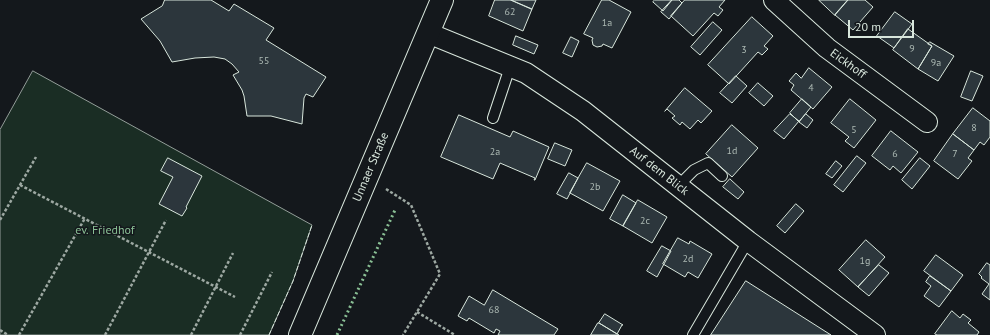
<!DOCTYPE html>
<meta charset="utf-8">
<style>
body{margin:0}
#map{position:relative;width:990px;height:335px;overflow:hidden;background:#14181c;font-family:"PT Sans",sans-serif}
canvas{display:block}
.scale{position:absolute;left:848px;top:20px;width:66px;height:18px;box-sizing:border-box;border:2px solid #d8e6dc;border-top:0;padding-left:5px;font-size:12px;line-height:14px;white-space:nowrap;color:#d8e6dc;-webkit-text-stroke:3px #14181c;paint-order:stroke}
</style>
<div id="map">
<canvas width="990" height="335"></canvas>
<div class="scale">20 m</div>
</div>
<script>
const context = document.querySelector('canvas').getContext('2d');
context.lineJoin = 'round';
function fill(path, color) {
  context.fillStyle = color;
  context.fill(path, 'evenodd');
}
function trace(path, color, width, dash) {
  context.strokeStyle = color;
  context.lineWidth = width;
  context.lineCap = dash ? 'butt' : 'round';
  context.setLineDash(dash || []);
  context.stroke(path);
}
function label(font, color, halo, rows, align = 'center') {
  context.font = font + ' "PT Sans",sans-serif';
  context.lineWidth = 3;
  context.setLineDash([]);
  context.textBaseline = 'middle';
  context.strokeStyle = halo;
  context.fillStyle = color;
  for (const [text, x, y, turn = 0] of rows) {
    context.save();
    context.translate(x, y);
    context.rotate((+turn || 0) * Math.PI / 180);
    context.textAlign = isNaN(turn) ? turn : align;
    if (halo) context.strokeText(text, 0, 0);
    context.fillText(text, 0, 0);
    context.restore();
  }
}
const green = new Path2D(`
 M33 71 312 225 293 281 269 335H0V130Z`);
fill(green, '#1a2d24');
trace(green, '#939e99', 1);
const building = new Path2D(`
 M165 0H211L229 11 234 4 274 28 266 40 326 77 313 97 306 94 304 98 302 124 271 116H247L244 96 242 90 233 75 239 72 232 64 225 59 214 57 195 58 172 62 160 41 141 19 162 6Z
 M495 0H511L532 9 523 31 489 16Z
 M511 0H536L532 9Z
 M602 0H609L631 12 612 48 603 44 602 46 597 47 593 45 592 40 593 38 584 34Z
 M655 0H672L663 11 653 2Z
 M672 0H679L682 3 669 19 661 12Z
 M685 0H725L719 7 723 10 718 16 714 13 693 36 671 16Z
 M819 0H848L835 15Z
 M848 0H865L873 7 853 30 835 15Z
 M895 12 912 24 894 48 877 36Z
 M752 17 773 36 764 46 768 49 762 55 758 52 729 84 708 65Z
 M713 22 722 30 700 55 691 47Z
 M908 29 932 46 918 69 893 50Z
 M516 36 538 45 534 54 513 45Z
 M571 37 579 41 572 57 563 53Z
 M930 42 954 56 938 81 918 69 932 46 928 44Z
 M809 68 832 87 813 109 791 90 794 85 789 81 796 73 801 78Z
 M971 71 983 76 972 101 961 97Z
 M736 76 747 86 732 103 720 93Z
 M758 83 773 96 764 106 749 93Z
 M685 88 712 111 701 123 698 120 690 129 682 122 680 125 672 118 675 116 667 109 665 111Z
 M802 99 811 107 799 122 790 113Z
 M850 99 876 120 854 148 845 141 849 137 831 123Z
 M973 108 990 121V137L984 145 980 142 974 150 953 134Z
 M790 114 799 121 784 139 774 131Z
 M806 114 813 120 807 128 799 122Z
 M459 115 510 137 513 131 549 147 535 180H534L535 178 500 163 493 179 441 157Z
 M732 125 758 148 732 177 706 154Z
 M891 131 918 152 901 173 893 166 890 170 872 156Z
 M953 134 974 150 968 158 972 161 958 179 934 161Z
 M555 143 572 150 565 166 548 159Z
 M857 156 866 163 843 192 834 185Z
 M168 158 202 176 186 207 187 208 182 216 159 204 173 177 161 171Z
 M920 158 930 166 912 189 902 180Z
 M836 161 842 166 832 178 826 174Z
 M587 163 620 181 603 211 570 193Z
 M569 173 578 178 567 199 557 194Z
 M730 179 744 192 738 199 723 187Z
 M623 195 636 203 623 226 610 219Z
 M638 200 667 217 652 243 623 226Z
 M796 204 804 211 785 233 777 226Z
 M678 238 689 244 690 241 712 254 698 278 688 272 685 277 663 264Z
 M866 240 885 257 858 287 839 270Z
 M662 246 671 251 657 277 647 271Z
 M936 255 963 275 951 291 924 271Z
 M987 263 990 265V300L982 294 989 284 981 278 982 277 979 274Z
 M879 265 889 273 869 296 858 287Z
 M930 276 951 291 939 307 924 296 931 286 926 282Z
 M746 281 831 335H711Z
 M493 290 558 329 554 335H498L500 331 496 329 494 333 469 318 467 321 458 316 469 296 484 305Z
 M952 311 960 318 963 314 971 320 968 323 979 332 977 335H937L935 334Z
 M605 314 623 325H622L617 334 599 323Z
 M598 323H599L619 335H591Z`);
fill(building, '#2c363c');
trace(building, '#d8e6dc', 1);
const service = new Path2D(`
 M493 118 510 67
 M678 186 694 170 708 163 722 176
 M693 335 748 241`);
const minor = new Path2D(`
 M774 0 827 48 927 122
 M428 33 526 73 583 111 748 241 875 335`);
const secondary = new Path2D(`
 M300 335 442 0`);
trace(service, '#d8e6dc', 12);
trace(minor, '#d8e6dc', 22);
trace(secondary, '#d8e6dc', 24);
trace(new Path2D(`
 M20 185 235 297
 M386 189 411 205 440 274 403 335
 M0 220 36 157
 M417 312 455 335
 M0 330 8 335
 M19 335 85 218
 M105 335 166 220
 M191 335 233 253
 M240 335 272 272`), '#9da8a2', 2.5, [3, 2]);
trace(service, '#14181c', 10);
trace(minor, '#14181c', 20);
trace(secondary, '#14181c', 22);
trace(new Path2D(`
 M337 335 395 210`), '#8ac095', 3, [2, 3]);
trace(new Path2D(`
 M269 335 293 281 312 225`), '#d8e6dc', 1, [5, 2]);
label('10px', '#adbab4', null, [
 ["62",510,12],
 ["1a",607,23],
 ["9",912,49],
 ["3",744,50],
 ["55",264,61],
 ["9a",936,63],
 ["4",811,88],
 ["8",974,128],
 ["5",854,130],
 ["1d",732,151],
 ["2a",495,152],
 ["6",895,154],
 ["7",955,154],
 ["2b",595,187],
 ["2c",645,221],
 ["2d",688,259],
 ["1g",865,261],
 ["68",494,310]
]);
label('12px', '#d8e6dc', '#14181c', [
 ["Eickhoff",848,64,36],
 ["Unnaer Straße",371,167,-67],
 ["Auf dem Blick",659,171,38]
]);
label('12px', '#8ac095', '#14181c', [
 ["ev. Friedhof",105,231]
]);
</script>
